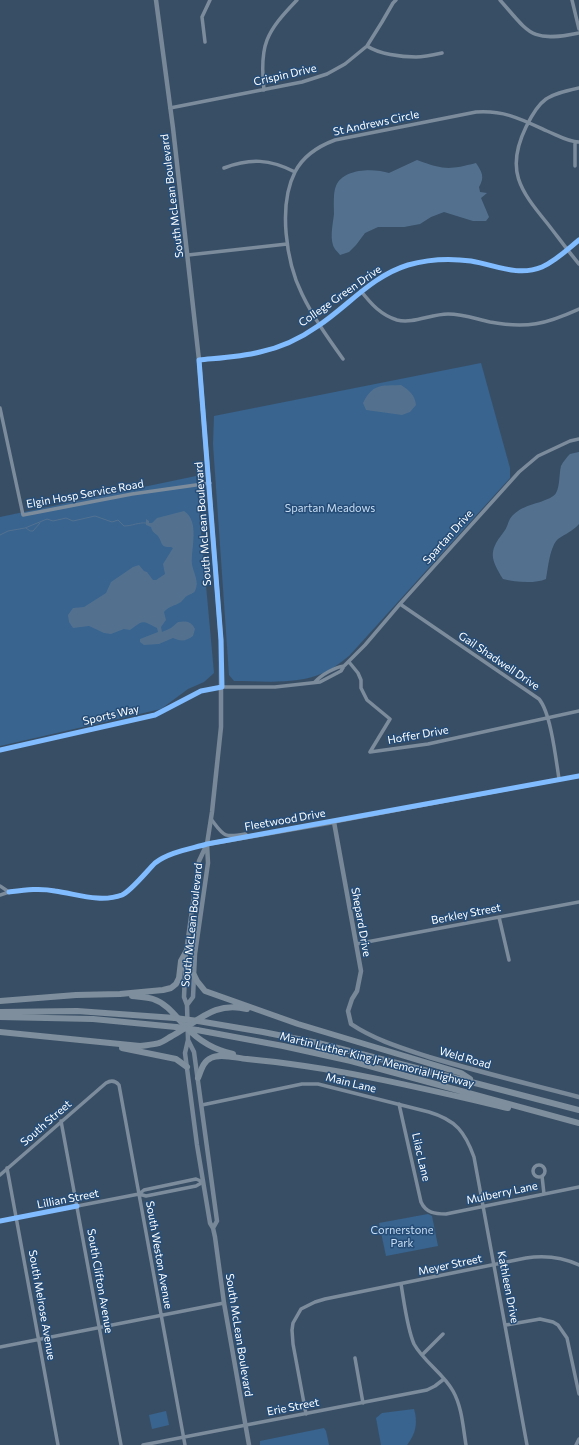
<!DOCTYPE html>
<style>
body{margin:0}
canvas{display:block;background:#384e65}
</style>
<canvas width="579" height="1445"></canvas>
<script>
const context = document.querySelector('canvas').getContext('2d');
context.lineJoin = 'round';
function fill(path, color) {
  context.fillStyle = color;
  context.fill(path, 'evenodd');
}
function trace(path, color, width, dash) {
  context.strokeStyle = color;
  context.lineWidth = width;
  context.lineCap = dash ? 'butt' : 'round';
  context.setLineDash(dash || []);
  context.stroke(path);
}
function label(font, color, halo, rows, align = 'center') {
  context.font = font + ' Commissioner,sans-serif';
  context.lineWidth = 3;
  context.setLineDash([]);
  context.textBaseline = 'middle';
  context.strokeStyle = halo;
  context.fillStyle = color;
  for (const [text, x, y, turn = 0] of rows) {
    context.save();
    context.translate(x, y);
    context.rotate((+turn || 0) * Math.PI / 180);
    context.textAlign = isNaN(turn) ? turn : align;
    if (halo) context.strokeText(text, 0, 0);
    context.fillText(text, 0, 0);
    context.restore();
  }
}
fill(new Path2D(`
 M481 363 510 468V478L349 656C341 662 333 669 323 673 296 685 263 681 234 681L229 675 213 444 214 416Z
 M196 476 214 673 204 682 188 689 161 709 0 746V517Z
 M428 1214 432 1216 438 1246 386 1256 379 1223Z
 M414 1409C418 1422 416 1434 407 1445H381L376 1418 382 1413Z
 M166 1411 169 1425 152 1429 149 1415Z
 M324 1428 326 1431 329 1445H260V1441Z`), '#38648f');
fill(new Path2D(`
 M417 160C444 170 449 170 476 163 482 172 485 177 479 187L480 192 487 193 481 198 489 217 486 221H473L444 212 431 217 420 224 404 227H378L365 233 356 245 349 252 340 255C338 252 334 249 333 245 330 236 333 223 334 214 334 207 333 192 336 186 343 168 374 168 389 173Z
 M401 385C409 390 415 395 416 405L410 412 402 415 366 410 363 403C373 383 381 386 401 385Z
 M579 452V524C573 531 565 534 558 539 550 546 548 568 546 579 534 584 516 582 503 579 491 559 488 552 503 533 510 525 506 519 518 511 527 504 552 501 556 493 560 486 559 474 561 466 563 462 567 457 570 454Z
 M184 511C200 521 191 548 192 564 193 572 200 582 195 591 193 594 190 594 187 596 185 597 183 600 181 602 175 606 169 606 164 612L166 620 161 627 162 632 171 628 178 622C186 621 191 621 195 629L193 636C186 641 181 642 173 638L159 644 144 645 140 642V639L158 632 157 628C141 620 144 620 130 630L124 629 111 634 104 633 89 626 73 628 69 622 68 615 73 608 84 607 106 593 111 582 133 567 139 565 144 571 147 572 153 580H156L165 574 163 564 173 548 171 547C159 548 163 541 157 535 153 532 152 531 151 527L146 525V519L149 521V523H152L157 518Z`), '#53718f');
trace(new Path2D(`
 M26 528 30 531H33L40 523
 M0 535 8 531 25 528 47 519 53 521 66 518 73 521 95 516 112 522 118 520 124 526C132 526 139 522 146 523`), '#53718f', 1);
trace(new Path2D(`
 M500 0C530 34 531 43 579 33
 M572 0 579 29
 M205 42 202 17 210 0
 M367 46C379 54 401 57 416 57 424 57 433 55 442 53
 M579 88C547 95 540 98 526 127 505 170 520 190 547 223 558 237 568 251 579 264
 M264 90C259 45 266 32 297 0
 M170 108 302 82 327 74 345 64 367 46 382 22 393 3 396 0
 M575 142V166
 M224 168C250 158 270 159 295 172
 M188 255 287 244
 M361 291C371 304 381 315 397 320 413 324 431 314 448 314 463 314 476 319 490 322 527 329 546 324 579 309
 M343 359C328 338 313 317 302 294 286 262 278 205 295 172 303 156 319 146 335 140L476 112C504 110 521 119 547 131 557 135 568 142 579 142
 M199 360C219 358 240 357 260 352 279 348 301 338 318 326 348 306 372 276 408 265 429 259 449 258 471 261 495 265 518 277 542 267 556 261 568 249 579 240
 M0 408 23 515 132 494 210 483
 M400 604 539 699C551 713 556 760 559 779
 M349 662 358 673 361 680V688L367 700 390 719 370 752 428 744 579 711
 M315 682C321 675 335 667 344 666
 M0 750 155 715 201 691 210 689 222 687H275L320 682 341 671 344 666 365 645 400 604 519 472 538 456 570 441 579 439
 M211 819C224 836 223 838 245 834L249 837
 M334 822 579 776
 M0 886 9 892 0 895
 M9 892C25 890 40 888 55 891 77 894 100 903 122 895 131 891 147 871 155 863 169 852 190 849 207 844
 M499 917 509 960
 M356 944 579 902
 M399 1104 421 1202C426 1213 435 1214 446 1214L579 1187
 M202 1105 302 1084H318L429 1112C456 1120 465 1132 474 1157L527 1445
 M61 1121 121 1445
 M533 1171a6 6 0 1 1 12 0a6 6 0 1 1-12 0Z
 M7 1168 58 1445
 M0 1175 106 1083C111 1080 115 1080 119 1085L185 1445
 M542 1176 544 1194
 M139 1194 146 1196 196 1186 203 1182
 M0 1221 139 1194 144 1190 196 1179 203 1182
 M401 1284C404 1301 407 1328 414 1344 424 1362 443 1373 453 1391 462 1407 463 1427 466 1445
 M506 1325 540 1319 553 1322 558 1325 567 1338 579 1394
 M0 1347 224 1303
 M422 1355 443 1334
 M355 1358 363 1403
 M306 1414 293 1344 292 1330 293 1323 301 1309 315 1302 325 1299 526 1258C545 1255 562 1257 579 1265
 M143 1445 427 1390 435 1386 444 1379
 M576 1445 579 1439`), '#7c8c9c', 3.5);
trace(new Path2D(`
 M156 0 173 128 199 360 221 640V727L212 812 207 844 208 863 195 954 193 997 187 1005
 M207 844 334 822 361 971 357 991 352 999 348 1011 351 1024C375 1040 402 1048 429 1057 479 1072 529 1084 579 1097
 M206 846 199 861 186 952 184 997 187 1005 188 1040 185 1053 197 1145 210 1223 213 1228 215 1237 224 1303 249 1445
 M188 1040 194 1052 217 1221 213 1228`), '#788898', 4.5);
trace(new Path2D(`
 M194 975 197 981 205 991 298 1024 461 1073 470 1079
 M132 996C139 997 147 997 153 999 168 1004 176 1017 186 1027 199 1041 215 1050 233 1054
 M0 1001 76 995 120 994 163 990 171 988 176 984 179 978 181 961 186 952
 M0 1012 77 1011 175 1018
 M0 1017 93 1019 176 1027
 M198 1021 263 1032 318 1043 475 1083 579 1110
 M197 1030 283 1046 351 1061 579 1123
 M0 1032 140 1046C146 1045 153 1045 159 1043 163 1042 168 1038 172 1036 199 1021 214 1001 247 1009
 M122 1048 176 1059 187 1067
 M198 1078C201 1071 203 1061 211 1058 220 1053 236 1058 247 1059 335 1067 422 1088 508 1108`), '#7e8e9c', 6);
trace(new Path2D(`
 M175 1018 198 1021
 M176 1027 197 1030`), '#7e8e9c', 6);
trace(new Path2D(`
 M0 750 155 715 201 691 222 687 221 640 199 360C219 358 240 357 260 352 279 348 301 338 318 326 348 306 372 276 408 265 429 259 449 258 471 261 495 265 518 277 542 267 556 261 568 249 579 240
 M9 892C25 890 40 888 55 891 77 894 100 903 122 895 131 891 147 871 155 863 169 852 190 849 207 844L579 776
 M0 1221 77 1206`), '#80bcff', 5);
label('11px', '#fff', '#254d78', [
 ["Crispin Drive",285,75,-13],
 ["St Andrews Circle",376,123,-12],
 ["South McLean Boulevard",172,196,-97],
 ["College Green Drive",340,296,-35],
 ["Elgin Hosp Service Road",85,494,-10],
 ["South McLean Boulevard",203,524,-94],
 ["Spartan Drive",448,537,-48],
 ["Gail Shadwell Drive",499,661,34],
 ["Sports Way",111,715,-13],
 ["Hoffer Drive",418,735,-10],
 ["Fleetwood Drive",285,820,-10],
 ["Berkley Street",466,914,-11],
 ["Shepard Drive",361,922,80],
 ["South McLean Boulevard",192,925,-84],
 ["Weld Road",465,1058,16],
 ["Martin Luther King Jr Memorial Highway",377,1060,14],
 ["Main Lane",351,1083,14],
 ["South Street",46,1123,-41],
 ["Lilac Lane",421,1157,77],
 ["Mulberry Lane",502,1193,-12],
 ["Lillian Street",68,1199,-11],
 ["South Weston Avenue",159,1255,80],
 ["Meyer Street",450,1265,-12],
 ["South Clifton Avenue",100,1281,80],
 ["Kathleen Drive",508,1287,79],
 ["South Melrose Avenue",42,1305,80],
 ["South McLean Boulevard",239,1335,81],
 ["Erie Street",293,1407,-11]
]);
label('11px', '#c9def3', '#254d78', [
 ["Spartan Meadows",330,508],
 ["Cornerstone",402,1230],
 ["Park",402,1243]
]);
</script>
